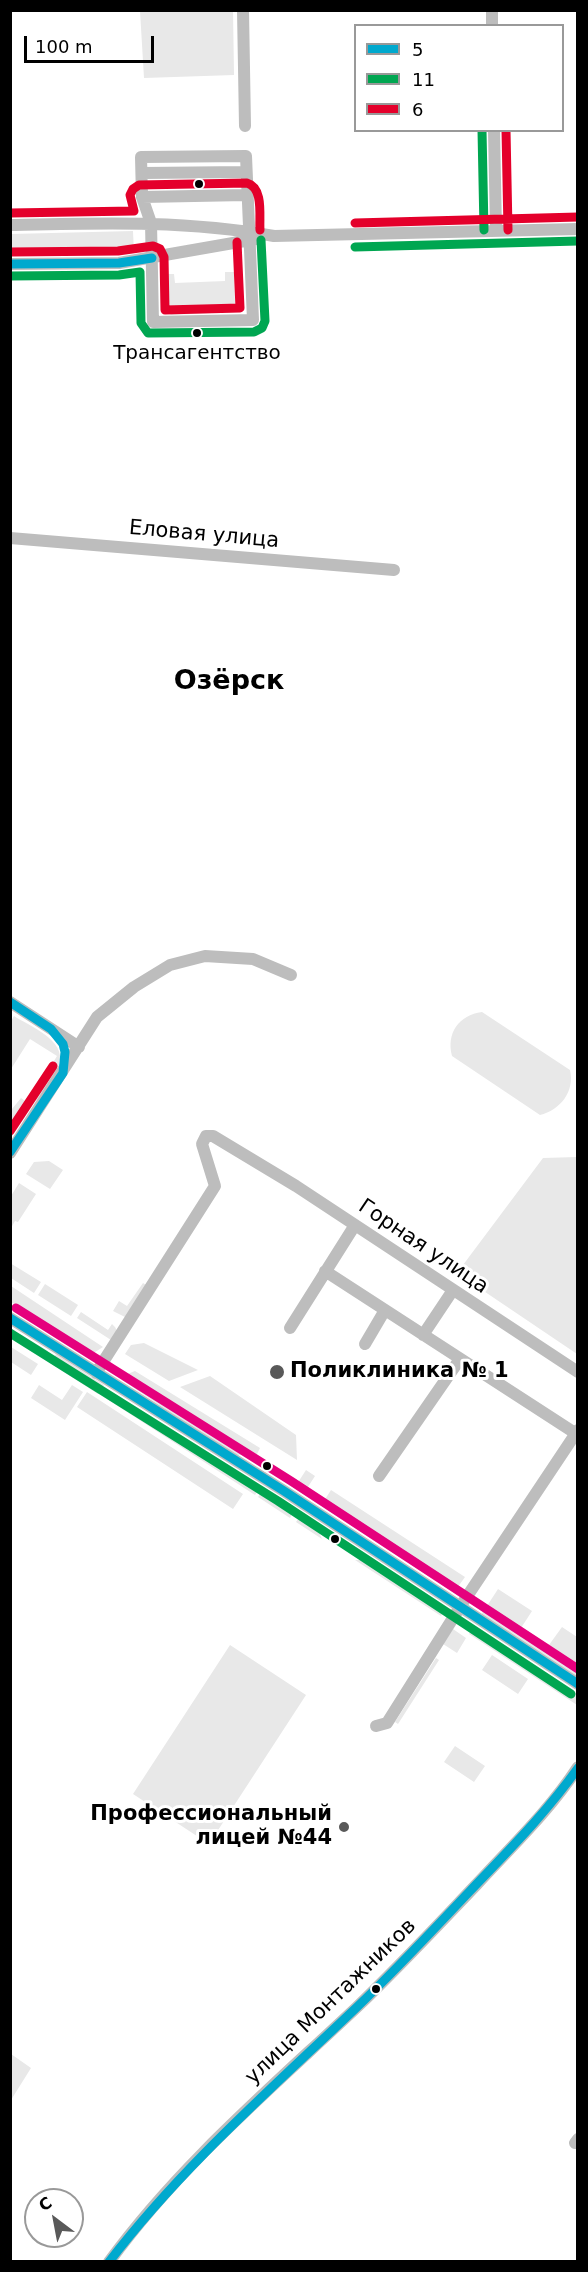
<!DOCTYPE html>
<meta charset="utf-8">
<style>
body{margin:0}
#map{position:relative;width:588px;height:2272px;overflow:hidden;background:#fff;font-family:"DejaVu Sans",sans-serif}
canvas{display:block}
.frame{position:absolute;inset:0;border:12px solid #000;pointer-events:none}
.legend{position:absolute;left:354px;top:24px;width:210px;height:108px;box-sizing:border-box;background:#fff;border:2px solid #999;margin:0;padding:8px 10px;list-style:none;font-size:18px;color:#000}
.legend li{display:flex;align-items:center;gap:12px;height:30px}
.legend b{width:30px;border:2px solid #999}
.north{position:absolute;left:24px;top:2188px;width:60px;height:60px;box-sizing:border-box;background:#fff;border:2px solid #999;border-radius:50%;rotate:328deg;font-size:16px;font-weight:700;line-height:24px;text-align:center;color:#000}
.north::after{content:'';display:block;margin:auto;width:21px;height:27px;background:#595959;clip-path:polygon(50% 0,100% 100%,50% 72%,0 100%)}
.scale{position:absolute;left:24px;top:36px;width:130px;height:27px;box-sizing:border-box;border:3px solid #000;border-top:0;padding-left:8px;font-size:18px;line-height:21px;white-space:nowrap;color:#000;-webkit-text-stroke:4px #fff;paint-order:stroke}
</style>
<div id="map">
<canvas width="588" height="2272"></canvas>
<div class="frame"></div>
<ul class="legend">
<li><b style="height:8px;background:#00a9ce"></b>5</li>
<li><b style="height:8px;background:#00a651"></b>11</li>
<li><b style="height:8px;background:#e4002b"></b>6</li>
</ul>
<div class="north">С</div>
<div class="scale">100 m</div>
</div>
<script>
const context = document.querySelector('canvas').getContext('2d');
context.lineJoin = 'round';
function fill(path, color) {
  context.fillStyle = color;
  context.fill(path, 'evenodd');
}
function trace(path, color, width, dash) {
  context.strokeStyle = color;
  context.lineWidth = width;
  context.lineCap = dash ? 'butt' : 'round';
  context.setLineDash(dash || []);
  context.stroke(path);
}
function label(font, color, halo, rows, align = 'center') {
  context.font = font + ' "DejaVu Sans",sans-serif';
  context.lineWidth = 6;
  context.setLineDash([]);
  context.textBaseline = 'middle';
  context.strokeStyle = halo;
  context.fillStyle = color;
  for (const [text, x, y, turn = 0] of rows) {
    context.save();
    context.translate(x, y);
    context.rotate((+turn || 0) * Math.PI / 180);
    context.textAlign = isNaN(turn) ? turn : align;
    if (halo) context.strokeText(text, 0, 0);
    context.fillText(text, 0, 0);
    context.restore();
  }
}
fill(new Path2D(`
 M140 11H233L234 75 144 78Z
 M133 231 134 253 11 256V234Z
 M225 272H234L235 305 231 312 171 315 163 308 162 274H174L175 283 225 281Z
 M482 1012 570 1070C575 1092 560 1110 540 1115L452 1056C446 1033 459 1015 482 1012Z
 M14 1016C29 1026 67 1040 59 1064 55 1076 44 1089 37 1100L32 1097 57 1056 30 1039 11 1069V1021Z
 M21 1098 32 1106 11 1138V1109H12Z
 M577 1157H578L577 1354 457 1273 543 1158Z
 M49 1161 63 1170 50 1189 26 1174 34 1162Z
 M19 1183 36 1194 18 1222 15 1221 11 1228V1196Z
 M10 1263 41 1282 34 1293 11 1278Z
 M143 1283 148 1286 127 1318 113 1311 119 1301 127 1306Z
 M45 1284 78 1305 71 1316 38 1295Z
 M11 1286 103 1347 92 1354 11 1302Z
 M81 1312 108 1330 112 1324 115 1327 117 1331 111 1340 77 1318Z
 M10 1333H18L48 1351 44 1358 11 1338Z
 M144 1343 198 1370 169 1381 125 1354 131 1345Z
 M11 1347 38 1364 31 1375 11 1362Z
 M56 1354 104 1385 98 1394 50 1363Z
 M135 1371 260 1448 257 1454 234 1455 122 1380 125 1375Z
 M210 1376 296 1435 297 1460 180 1387Z
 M39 1385 62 1400 72 1385 83 1392 65 1420 31 1398Z
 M87 1392 243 1494 233 1509 77 1407Z
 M112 1392 259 1489 255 1495 107 1399Z
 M306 1470 315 1476 304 1493 295 1487Z
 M331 1490 465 1577 455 1591 322 1504Z
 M262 1491 293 1512 290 1518 258 1497Z
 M300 1516 316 1526 322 1539 296 1522Z
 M355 1560H368L445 1609 441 1616Z
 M498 1589 532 1611 521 1628 487 1606Z
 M484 1610 577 1671V1681L479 1618Z
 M562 1627 577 1637V1663L549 1645Z
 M473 1628 577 1694V1705L469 1634Z
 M453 1629 466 1638 457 1653 443 1644Z
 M230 1645 306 1695 209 1844 133 1794Z
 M492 1655 528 1679 518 1694 482 1670Z
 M436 1658 439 1660 398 1724 395 1722Z
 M455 1746 485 1766 474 1782 444 1762Z
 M11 2054 31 2068 11 2100Z`), '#e8e8e8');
trace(new Path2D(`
 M243 10 245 126
 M492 10V26
 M494 130 496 230
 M246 156 253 320 153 322 151 223 142 197 141 157Z
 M142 173 246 172
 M142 197 246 195
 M10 225C99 223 187 220 274 236L578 229
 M10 264 119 263 256 239
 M10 538 394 570
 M10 1002 79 1047
 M10 1153 97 1017 134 987 170 965 205 956 253 959 291 975
 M325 1271 575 1433
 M10 1318 284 1491 578 1684
 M290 1328 355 1225
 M423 1335 453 1290
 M365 1344 385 1310
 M96 1373 215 1186 202 1144 206 1136H213L296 1186 578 1372
 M379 1476 460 1359
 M376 1726 387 1723 460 1607 578 1430
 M575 2143 578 2139
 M109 2262C179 2166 270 2089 356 2008 398 1968 437 1926 477 1884 511 1847 550 1810 578 1767`), '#bdbdbd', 12);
trace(new Path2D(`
 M10 264 119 263 152 258
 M10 1002 51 1029 63 1044 65 1052 63 1073 10 1152
 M10 1318 284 1491 578 1684
 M109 2262C182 2167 270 2090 356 2008 396 1970 433 1930 470 1891 508 1851 546 1813 578 1768`), '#00a9ce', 9);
trace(new Path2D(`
 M482 130 484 230
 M355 247 578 241
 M10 276 119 275 140 272 141 323 148 333 254 332 262 328 265 321 261 240
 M10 1333 278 1501 571 1694`), '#00a651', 9);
trace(new Path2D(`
 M506 130 508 230
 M10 213 134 211 130 195 133 189 139 185 247 183C264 188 259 216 260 230
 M355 223 578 217
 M10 252 118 251 153 246 160 249 164 257 165 310 240 308 237 242
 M10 1131 53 1066`), '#e4002b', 9);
trace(new Path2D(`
 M16 1308 291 1481 578 1669`), '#e5007d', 9);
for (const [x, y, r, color] of [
 [199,184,5,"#000"],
 [197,333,5,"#000"],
 [277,1372,8,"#595959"],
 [267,1466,5,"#000"],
 [335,1539,5,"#000"],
 [344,1827,6,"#595959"],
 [376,1989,5,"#000"]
]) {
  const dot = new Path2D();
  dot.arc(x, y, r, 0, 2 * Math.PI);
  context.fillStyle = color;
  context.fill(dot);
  trace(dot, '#fff', 2);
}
label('20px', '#000', '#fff', [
 ["Трансагентство",197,354]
]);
label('21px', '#000', '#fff', [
 ["Еловая улица",204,535,5],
 ["Горная улица",423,1247,34],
 ["улица Монтажников",331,2002,-44]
]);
label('bold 21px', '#000', '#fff', [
 ["Поликлиника № 1",290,1372],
 ["Профессиональный",332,1815,"right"],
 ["лицей №44",332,1839,"right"]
], 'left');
label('bold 27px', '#000', '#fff', [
 ["Озёрск",229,682]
]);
</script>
